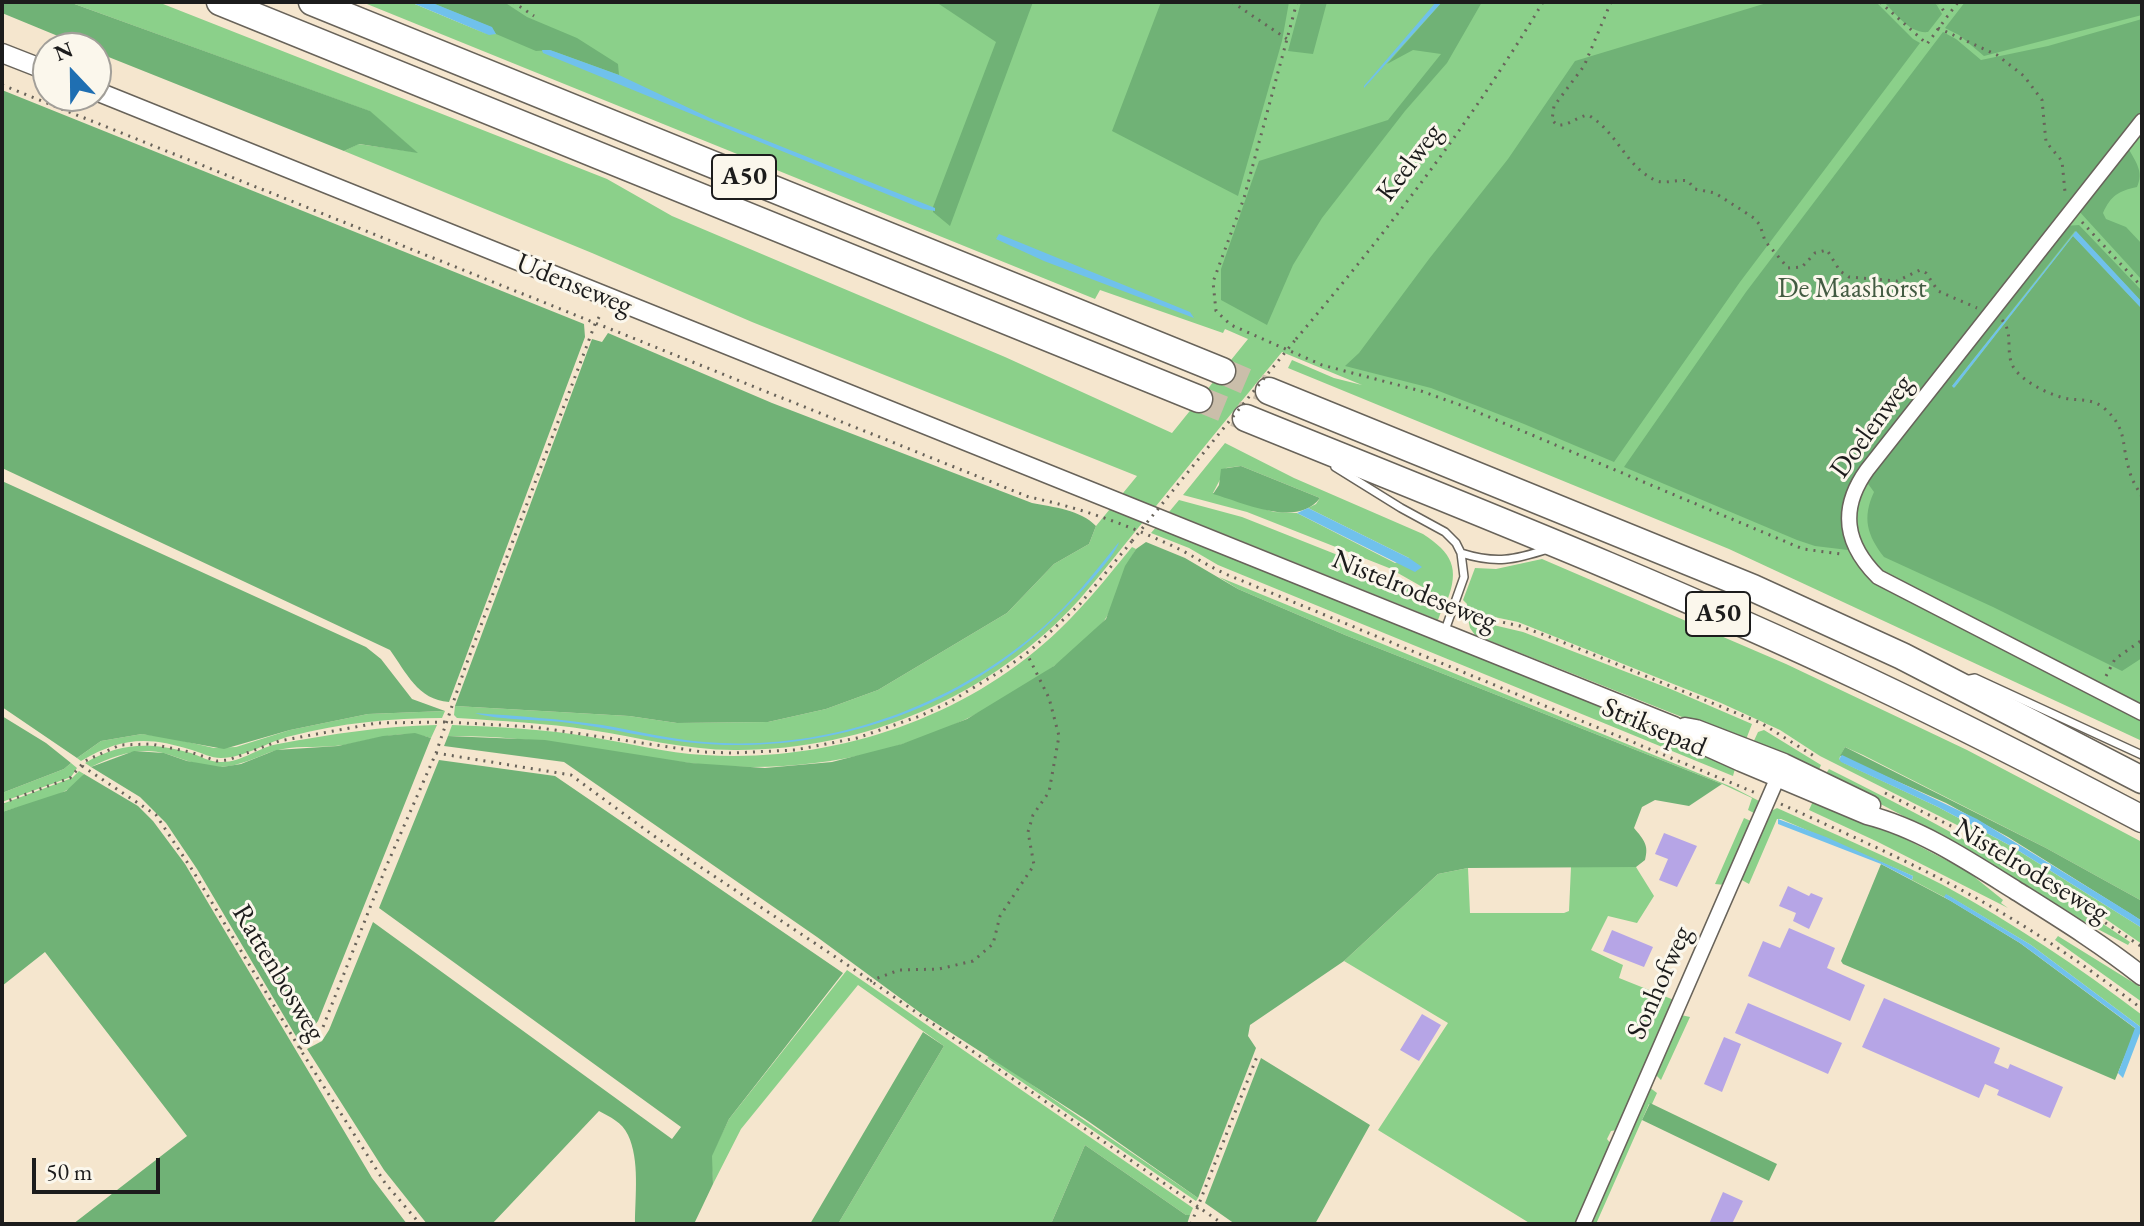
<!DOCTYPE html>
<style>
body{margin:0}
#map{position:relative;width:2144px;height:1226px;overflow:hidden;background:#f5e6ce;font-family:"EB Garamond",serif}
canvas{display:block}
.frame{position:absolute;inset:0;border:4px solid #1c1c1c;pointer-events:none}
.north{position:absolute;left:32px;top:32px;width:80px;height:80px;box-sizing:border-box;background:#fbf7ec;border:2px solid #a29f99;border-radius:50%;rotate:338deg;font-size:22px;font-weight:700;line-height:32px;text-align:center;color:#1c1c1c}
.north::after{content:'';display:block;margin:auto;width:28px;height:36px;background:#1f6fb2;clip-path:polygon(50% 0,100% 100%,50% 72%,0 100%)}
.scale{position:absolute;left:32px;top:1158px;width:128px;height:36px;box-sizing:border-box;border:4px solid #1c1c1c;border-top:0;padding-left:10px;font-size:24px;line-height:28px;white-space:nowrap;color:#1c1c1c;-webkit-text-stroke:6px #fbf7ec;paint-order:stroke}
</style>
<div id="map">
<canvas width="2144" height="1226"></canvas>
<div class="frame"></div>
<div class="north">N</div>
<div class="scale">50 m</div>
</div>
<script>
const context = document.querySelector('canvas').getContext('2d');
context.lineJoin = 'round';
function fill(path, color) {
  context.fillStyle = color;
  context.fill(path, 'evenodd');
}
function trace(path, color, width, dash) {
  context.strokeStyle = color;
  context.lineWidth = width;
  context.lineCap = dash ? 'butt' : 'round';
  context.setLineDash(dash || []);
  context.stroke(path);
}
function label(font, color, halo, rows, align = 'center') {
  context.font = font + ' "EB Garamond",serif';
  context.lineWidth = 6;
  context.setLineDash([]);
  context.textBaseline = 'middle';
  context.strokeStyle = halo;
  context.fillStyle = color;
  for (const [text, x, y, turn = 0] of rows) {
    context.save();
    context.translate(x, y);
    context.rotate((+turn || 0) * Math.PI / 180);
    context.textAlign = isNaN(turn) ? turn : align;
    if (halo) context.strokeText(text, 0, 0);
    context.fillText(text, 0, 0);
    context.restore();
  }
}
fill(new Path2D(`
 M69 2H158L607 179 672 216 1005 357 1172 433 1248 339 1225 329 1223 333 1100 290 1095 299 362 2H410L489 35 413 2H2142V741L1729 549 1288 368 1292 360 1334 378 1362 385 1282 352C1238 405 1194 459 1152 511 1128 540 1104 571 1079 600 992 696 863 751 734 750 685 750 637 737 590 730 546 723 501 721 457 718L454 715 455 706 629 716 677 723 768 722 826 709 878 690 1007 613 1054 564 1089 544 1096 526 1137 476 752 322 592 253 344 151 358 144 416 152 369 111Z
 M1225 443 1294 478 1423 534C1452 553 1460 568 1447 601L1389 568 1247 512 1183 495ZM1241 466 1320 498 1316 504 1308 508 1409 558 1395 563 1297 513 1274 512 1213 493 1226 468Z
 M1179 500 1242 517 1383 573 1442 609 1438 620 1169 512Z
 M1157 526 1611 711 1736 765 1733 776 1218 565 1189 548 1151 533Z
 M1132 547 1136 549C1125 567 1114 608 1104 621 1074 656 1033 682 993 705 902 757 792 776 689 763 606 752 532 735 448 736L452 725C498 727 545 729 591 737 628 743 666 753 704 755 832 763 967 719 1060 629 1086 604 1109 575 1132 547Z
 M1542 559 1786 664 1967 750 2142 842V901L2046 848 1863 755 1845 747 1839 759 1844 763 1938 807 2011 846 2142 928V944L2039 873 1957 825 1820 756 1780 730 1721 703 1518 622 1466 611 1467 604 1463 600 1475 568 1496 569Z
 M1219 577 1732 787 1761 802 1756 814 1748 810 1752 798 1722 784 1345 635 1238 589Z
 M1468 619 1523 632 1673 690 1752 724 1745 742 1475 635 1470 628Z
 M445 711 442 718C391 718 341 723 291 736 269 741 244 758 221 758 211 758 202 753 192 750 148 736 121 737 81 761L77 758 101 741 142 734 166 737 214 748 236 747 290 730 368 714Z
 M437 725 431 738C398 727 368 743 335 746 315 748 294 745 274 751 256 757 240 766 221 767 202 767 185 760 167 754 141 746 115 755 91 767L85 763C120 742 152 742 191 753 200 756 210 762 220 762 241 763 259 747 278 744 333 734 382 726 437 725Z
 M1764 730 1821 765 1818 772 1752 745 1758 732Z
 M71 763 77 768 71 777 2 802V793L64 769Z
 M1829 769C1936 822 2032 875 2130 942L2128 945 2073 916 1993 865 1934 832 1825 775Z
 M79 771 84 774C70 798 27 804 2 812V804L72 778Z
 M1814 799 1894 833 1967 871 2003 900 2001 903 2008 908 1878 842 1809 810Z
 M1777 808C1832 833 1889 857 1943 885 2013 923 2079 967 2142 1015V1028L2031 945 1947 895 1944 897 1912 880 1913 876 1781 819H1777L1749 884 1740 879 1769 812Z
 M1744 818 1753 822 1725 885 1715 884Z
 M1571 867H1636L1654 896 1637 923 1608 916 1591 950 1623 965 1619 978 1674 1000 1617 1130 1611 1131 1607 1139 1611 1144 1576 1224H1531L1378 1130 1448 1023 1344 961 1438 874 1468 868 1470 913H1564L1569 911Z
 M2058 936 2142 988V1002L2055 940Z
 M847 970 1193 1208 1190 1215H1186L1085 1145 1051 1224H838L944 1046 858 985 741 1129 713 1184 711 1156 729 1119Z
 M1681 1015 1690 1017 1661 1080 1655 1074Z
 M990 1056 1198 1198 1196 1201 987 1058Z
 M1649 1087 1657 1093 1652 1104H1649L1642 1120 1596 1224H1590Z`), '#8bd08a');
fill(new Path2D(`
 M2 2H69L370 111 418 153 359 144 344 151 96 52V48H87L2 13Z
 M430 2H504L527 17 577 38 618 64 619 75 550 50 536 51 496 34 491 27Z
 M936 2H1033L950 226 933 212V207L996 42Z
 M1161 2H1289L1282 41 1238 196 1112 131Z
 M1301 2H1327L1313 54 1288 51Z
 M1442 2H1482L1447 63 1405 111 1322 218 1293 265 1267 325 1221 300V269L1259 161 1388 120 1441 54 1413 50 1387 64Z
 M1770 2H1876L1913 39 1920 43 1740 282 1614 462 1524 424 1431 388 1345 366 1359 353 1429 259 1508 159 1575 61Z
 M1884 2H1935L1942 14 1928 32C1910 34 1896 14 1884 2Z
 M1965 2H2142V15L1984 56 1959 35 1945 28Z
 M2142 19V110L1852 480C1840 507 1842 521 1848 550L1815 546 1797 540 1624 467 1746 292 1943 32 1956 39 1981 60 2048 46Z
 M2 90 584 324 585 337 449 702C418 700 406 672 390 650L2 468Z
 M2128 148C2136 162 2144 172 2137 187 2119 191 2111 195 2103 213L2106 219 2126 227 2142 244V280L2078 210Z
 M2079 225 2142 291V302L2075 231 1952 386 1955 387 2073 236 2142 309V658L2122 671 1993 607 1884 557C1867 535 1862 518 1874 492L1866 481 2065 226Z
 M608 333 772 403 1032 503C1053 507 1081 510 1096 526L1089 544 1054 564 1007 613 878 690 826 709 768 722 677 723 629 716 455 706 592 339 602 342Z
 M1241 466 1320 498C1297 529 1242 502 1213 494L1219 485 1221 469Z
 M2 481 366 647 381 659 412 699 445 711 368 714 290 730 224 749 142 734 101 741 77 758 2 707Z
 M1146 542 1185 558 1238 589 1345 635 1722 784 1689 806 1655 800 1642 807 1634 828C1644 840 1649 845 1645 860L1636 867 1468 868 1438 874 1344 961 1250 1025 1248 1036 1256 1048 1198 1198 1085 1119 922 1014 817 937 564 762 444 746 448 736 545 740 691 763 765 768 832 762 902 744 967 719 1054 666 1106 619 1125 566 1136 549Z
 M2 716 46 743 71 763 64 769 2 793Z
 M415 733 431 738 318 1021 311 1030 297 1038 197 869 166 823 140 797 91 767 134 751 164 753 187 761 222 767 241 764 276 750 338 746 383 736Z
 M1845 747 2046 848 2142 901V921L2008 837 1946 803 1840 756Z
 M439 760 555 776 843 973 729 1119 712 1156 713 1184 694 1224H635C635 1197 640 1160 628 1135 622 1122 610 1117 599 1111L492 1224H427L384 1170 307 1049 322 1041 329 1030 373 922 672 1139 681 1127 379 908Z
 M84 774 138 806 153 821 185 864 372 1178 407 1224H73L187 1136 45 952 2 986V812L66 791Z
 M1881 864 1951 901 2020 943 2136 1029 2115 1080 1843 964 1841 961Z
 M923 1032 944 1046 838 1224H810Z
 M1261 1058 1370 1125 1315 1224H1235L1205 1203Z
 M1650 1103 1777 1164 1769 1181 1642 1120Z
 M1085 1145 1186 1215H1190L1187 1224H1051Z`), '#70b276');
fill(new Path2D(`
 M410 2H430L492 27 496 34 489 35Z
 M1436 2H1442L1364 88V86Z
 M542 50H550L619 75 710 118 935 208V211L923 209 543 53Z
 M2076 231 2142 302V309L2073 236 1954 388 1952 386Z
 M999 234 1190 312 1194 318 1044 261 996 239Z
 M1308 508 1409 558 1422 567 1415 572 1297 513Z
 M1119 542C1116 556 1072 602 1058 615 961 711 821 758 685 742 649 738 613 729 577 724 549 719 498 721 475 713 518 716 560 719 602 725 636 731 670 739 704 742 827 752 950 708 1042 628 1071 603 1095 572 1119 542Z
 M1842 755 1977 819 2130 913 2142 921V928L2011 846 1938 807 1841 762 1839 759Z
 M1778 819 1826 837 1913 876 1912 880 1881 864 1778 824Z
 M1946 894 2031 945 2142 1028 2123 1078 2118 1073 2135 1028 2020 943 1944 897Z`), '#70c1ec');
fill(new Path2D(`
 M1664 833 1697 846 1677 887 1659 880 1668 859 1655 854Z
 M1788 886 1809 896 1811 893 1823 898 1809 929 1793 921 1796 913 1779 906Z
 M1789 928 1835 948 1827 968 1865 985 1850 1021 1748 976 1763 941 1780 948Z
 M1612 930 1653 947 1644 967 1603 951Z
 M1884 998 2000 1048 1994 1063 2008 1069 2010 1064 2063 1087 2050 1118 1997 1095 1999 1090 1985 1084 1979 1098 1862 1047Z
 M1748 1003 1842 1043 1828 1074 1735 1033Z
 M1422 1014 1441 1025 1419 1061 1400 1050Z
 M1724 1037 1741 1044 1722 1092 1704 1084Z
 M1723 1192 1743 1201 1732 1224H1709Z`), '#b6a5e6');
trace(new Path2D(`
 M1222 371 1269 391
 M1199 399 1246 418`), '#cabeaa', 26, [26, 13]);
const service = new Path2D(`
 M1335 467 1401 508 1445 532 1456 543 1461 553 1464 577 1444 633
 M1461 553C1496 564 1514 560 1548 549
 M1965 680 1975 678 2142 755`);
const minor = new Path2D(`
 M2142 121 1867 470C1839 509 1845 544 1878 577L2142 713
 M1583 1224 1781 770`);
const tertiary = new Path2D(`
 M2 53 48 71
 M96 91 1674 726 1690 739 1741 762 1867 815C1919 828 1969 861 2015 890 2058 917 2102 944 2142 976
 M1685 727 1696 729 1784 763 1871 805`);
const motorway = new Path2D(`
 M220 2 1199 399
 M312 2 1222 371
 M1269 391 1753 588 1902 656 2142 780
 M1246 418C1453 502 1663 584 1866 680 1959 724 2051 771 2142 819`);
trace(service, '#68635a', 10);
trace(minor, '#68635a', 17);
trace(tertiary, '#68635a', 21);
trace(motorway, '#68635a', 29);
trace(new Path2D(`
 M513 2 534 16
 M1232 2 1287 39
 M1297 2 1244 198 1213 282 1216 311 1231 325 1322 365 1421 391 1463 406 1803 549 1841 554
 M1611 2 1584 66 1554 106 1552 120 1557 125C1569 126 1576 117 1588 115 1617 131 1626 168 1657 181 1665 184 1679 179 1688 181L1695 189 1715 193 1754 218 1760 225 1765 241 1788 268 1802 267 1815 253 1827 250 1840 271 1849 277 1897 281 1920 270 1926 273 1938 291 1977 308
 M1880 2 1927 44 1958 2
 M1938 2 1947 16
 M1938 28 1997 55 2024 76 2042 100 2046 142 2062 161 2065 192
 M2 85 1029 497C1082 508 1134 527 1183 551 1198 559 1212 568 1228 575L1756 793
 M2082 222 2142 287
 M2002 320C2015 334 2003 355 2016 371 2028 384 2046 393 2064 398 2078 401 2092 398 2104 408 2128 429 2121 444 2129 469 2131 479 2137 488 2142 497
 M1296 339C1386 233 1472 121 1543 2
 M1464 614 1520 626 1555 639 1761 723 1814 756
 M2106 676 2115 659 2142 640
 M436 753 571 775 654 836 852 968 1223 1224
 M82 766 156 815 193 871 300 1049 385 1183 420 1224
 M1885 793 1983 842 2142 947
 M2 803 70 778 85 761 120 745 151 744 190 752 217 761 228 760 279 741 377 723 447 722 534 727 703 752 732 753 795 750 857 738 920 716 948 703 1006 668 1031 650 1080 604 1132 541
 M1781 804C1851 836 1923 867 1990 906 2043 936 2094 972 2142 1009
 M870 981 899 970 939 969 973 961 993 944 1000 916 1034 865 1028 832 1033 815 1049 792 1059 736 1049 698 1027 654
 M300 1049 323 1027 386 867 436 753 466 665 595 324 602 312
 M1191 1224 1258 1054`), '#68635a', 3, [2, 6]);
trace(service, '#fff', 7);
trace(minor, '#fff', 14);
trace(tertiary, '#fff', 18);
trace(motorway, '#fff', 26);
trace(new Path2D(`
 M1132 541 1296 339`), '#68635a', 3, [2, 6]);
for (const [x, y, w] of [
 [744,177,64],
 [1718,614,64]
]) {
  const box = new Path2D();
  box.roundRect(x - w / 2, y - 22, w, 44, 6);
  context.fillStyle = '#fbf7ec';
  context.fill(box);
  trace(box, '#1c1c1c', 2);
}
label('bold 26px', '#1c1c1c', null, [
 ["A50",744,177],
 ["A50",1718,614]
]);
label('28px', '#1c1c1c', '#fbf7ec', [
 ["Keelweg",1410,163,-53],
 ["Udenseweg",574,285,22],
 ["Doelenweg",1872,427,-54],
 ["Nistelrodeseweg",1414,591,22],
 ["Striksepad",1654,728,23],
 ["Nistelrodeseweg",2031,871,31],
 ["Rattenbosweg",278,973,59],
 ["Sonhofweg",1660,983,-66]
]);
label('28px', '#435b42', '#fbf7ec', [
 ["De Maashorst",1852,289]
]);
</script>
